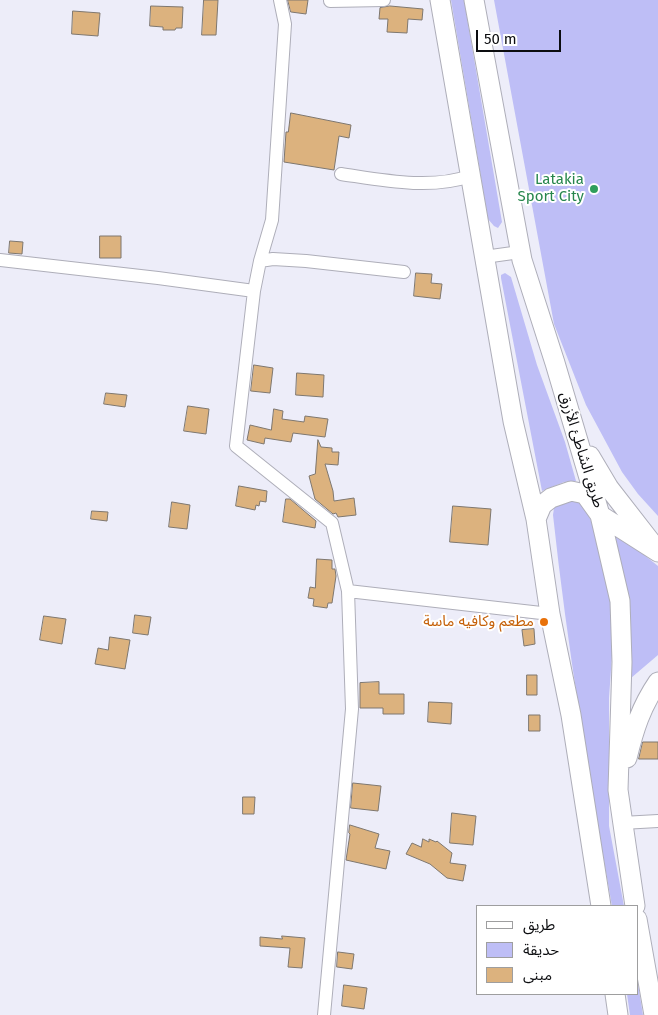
<!DOCTYPE html>
<meta charset="utf-8">
<style>
body{margin:0}
#map{position:relative;width:658px;height:1015px;overflow:hidden;background:#ededf9;font-family:"Fira Sans","Noto Sans Arabic",sans-serif}
canvas{display:block}
.legend{position:absolute;left:476px;top:905px;width:162px;height:90px;box-sizing:border-box;background:#fff;border:1px solid #9e9e9f;margin:0;padding:6px 9px;list-style:none;font-size:15px;color:#0c0d10}
.legend li{display:flex;align-items:center;gap:10px;height:25px}
.legend b{width:25px;border:1px solid #9e9e9f}
.scale{position:absolute;left:476px;top:30px;width:85px;height:22px;box-sizing:border-box;border:2px solid #0c0d10;border-top:0;padding-left:6px;font-size:15px;line-height:18px;white-space:nowrap;color:#0c0d10;-webkit-text-stroke:4px #fff;paint-order:stroke}
</style>
<div id="map">
<canvas width="658" height="1015"></canvas>
<ul class="legend">
<li><b style="height:6px;background:#fff"></b>طريق</li>
<li><b style="height:14px;background:#bebef6"></b>حديقة</li>
<li><b style="height:14px;background:#dcb27e"></b>مبنى</li>
</ul>
<div class="scale">50 m</div>
</div>
<script>
const context = document.querySelector('canvas').getContext('2d');
context.lineJoin = 'round';
function fill(path, color) {
  context.fillStyle = color;
  context.fill(path, 'evenodd');
}
function trace(path, color, width, dash) {
  context.strokeStyle = color;
  context.lineWidth = width;
  context.lineCap = dash ? 'butt' : 'round';
  context.setLineDash(dash || []);
  context.stroke(path);
}
function label(font, color, halo, rows, align = 'center') {
  context.font = font + ' "Fira Sans","Noto Sans Arabic",sans-serif';
  context.lineWidth = 4;
  context.setLineDash([]);
  context.textBaseline = 'middle';
  context.strokeStyle = halo;
  context.fillStyle = color;
  for (const [text, x, y, turn = 0] of rows) {
    context.save();
    context.translate(x, y);
    context.rotate((+turn || 0) * Math.PI / 180);
    context.textAlign = isNaN(turn) ? turn : align;
    if (halo) context.strokeText(text, 0, 0);
    context.fillText(text, 0, 0);
    context.restore();
  }
}
fill(new Path2D(`
 M451 0H464L502 222 498 228 494 226 488 219Z
 M494 0H658V516L638 494 622 472 586 405 554 324Z
 M505 273 511 277 537 365 565 442 576 481 564 482 542 491 501 278V275Z
 M577 500 585 507 591 521 603 559 611 597 613 641 609 698V826L624 906H612C589 776 567 646 553 515L554 508 560 501Z
 M613 530 658 566V655L631 678 630 606Z
 M637 978 643 1015H630L627 994H637Z`), '#bebef6');
const building = new Path2D(`
 M204 0H218L216 35H202Z
 M288 0H308L306 14 291 12Z
 M151 6 183 7 182 28H176L175 30H163V27L150 26Z
 M390 6 423 9 422 20 408 19 407 33 387 32 388 19H379L380 8Z
 M73 11 100 13 98 36 72 34Z
 M291 113 351 125 349 138 339 136 334 170 284 162 286 132H288Z
 M100 236H121V258H100Z
 M10 241 23 242 22 254 9 253Z
 M416 273 432 274 431 283 442 284 440 299 414 296Z
 M254 365 273 368 270 393 251 391Z
 M297 373 324 375 323 397 296 395Z
 M106 393 127 395 125 407 104 404Z
 M188 406 209 409 206 434 184 431Z
 M274 409 283 411 282 419 304 422 305 416 328 419 325 437 293 433 291 442 265 438 264 444 247 440 250 425 271 430Z
 M318 440 321 447 332 448V452H339L338 465 325 464 333 491 334 501 354 498 356 515 338 517 336 513 333 514 315 499 309 476 315 474Z
 M239 486 267 491 266 502 260 501 259 506 256 505 255 510 236 506Z
 M286 499H290L316 521 315 528 283 522Z
 M172 502 190 505 187 529 169 527Z
 M453 506 491 509 488 545 450 542Z
 M92 511 108 512 107 521 91 519Z
 M317 559 332 560V569H335L336 576 332 603H328L327 608 313 606 314 599 308 598 310 587 315 588Z
 M135 615 151 617 148 635 133 633Z
 M44 616 66 619 62 644 40 640Z
 M534 629 535 644 524 646 522 630Z
 M110 637 130 640 125 669 95 664 98 648 108 650Z
 M527 675H537V695H527Z
 M379 682V694H404V714H383V708H360V683Z
 M429 702 452 703 451 724 428 722Z
 M529 715H540V731H529Z
 M643 742H658V759H639Z
 M353 783 381 786 378 811 351 808Z
 M243 797H255L254 814H243Z
 M452 813 476 816 473 845 450 843Z
 M350 825 379 834 375 848 390 851 386 869 346 860 350 834 349 833Z
 M423 839 429 842V839L436 842 437 841 452 853 450 863 466 865 463 881 447 878 430 864 406 854 412 843 421 847Z
 M282 936 305 938 302 968 288 967 290 948 260 946V937L282 939Z
 M338 952 354 954 352 969 337 967Z
 M344 985 367 988 364 1009 342 1006Z`);
fill(building, '#dcb27e');
trace(building, '#7e776f', 1);
const minor = new Path2D(`
 M280 0 285 24 272 220 260 261 254 291 236 446 332 523 348 591 352 709 324 1015
 M330 1 384 0
 M341 174C382 180 430 190 470 176
 M484 257 520 252
 M0 260 158 278 254 291
 M260 261 273 259 306 261 404 272
 M348 591 550 614
 M622 823 658 821`);
const secondary = new Path2D(`
 M440 0 513 421 536 519 550 614 571 715 601 906
 M474 0 522 260 555 363 600 515 620 601 622 662 618 790 635 906
 M590 456 609 488 651 542
 M536 519 542 505 551 498 571 491 585 494 600 515 658 552
 M627 758C634 729 641 707 658 682
 M637 919 654 1015
 M615 994 618 1015`);
trace(minor, '#aeaeb9', 14);
trace(secondary, '#aeaeb9', 21);
trace(minor, '#fff', 12);
trace(secondary, '#fff', 19);
for (const [x, y, r, color] of [
 [594,189,5,"#2e9e5b"],
 [544,622,5,"#e8710a"]
]) {
  const dot = new Path2D();
  dot.arc(x, y, r, 0, 2 * Math.PI);
  context.fillStyle = color;
  context.fill(dot);
  trace(dot, '#fff', 2);
}
label('15px', '#27864d', '#fff', [
 ["Latakia",584,180],
 ["Sport City",584,197]
], 'right');
label('15px', '#0c0d10', '#fff', [
 ["طريق الشاطئ الأزرق",581,450,73]
]);
label('15px', '#c56008', '#fff', [
 ["مطعم وكافيه ماسة",534,622]
], 'right');
</script>
